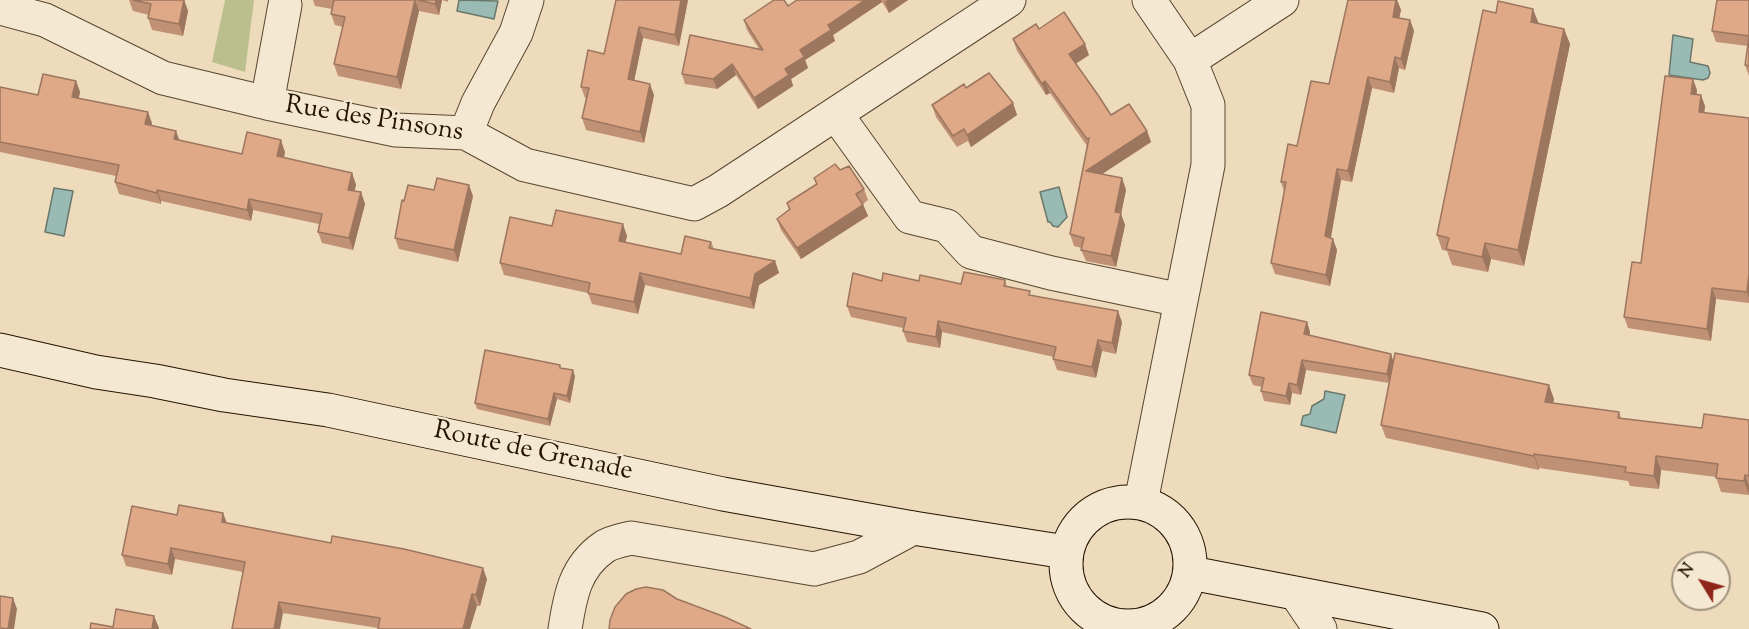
<!DOCTYPE html>
<style>
body{margin:0}
#map{position:relative;width:1749px;height:629px;overflow:hidden;background:#eedbbb;font-family:"Sorts Mill Goudy",serif}
canvas{display:block}
.north{position:absolute;left:1671px;top:551px;width:60px;height:60px;box-sizing:border-box;background:#f4e8d3;border:2px solid #a1937f;border-radius:50%;rotate:307deg;font-size:16px;font-weight:700;line-height:24px;text-align:center;color:#241401}
.north::after{content:'';display:block;margin:auto;width:21px;height:27px;background:#8f2418;clip-path:polygon(50% 0,100% 100%,50% 72%,0 100%)}
</style>
<div id="map">
<canvas width="1749" height="629"></canvas>
<div class="north">N</div>
</div>
<script>
const context = document.querySelector('canvas').getContext('2d');
context.lineJoin = 'round';
function fill(path, color) {
  context.fillStyle = color;
  context.fill(path, 'evenodd');
}
function trace(path, color, width, dash) {
  context.strokeStyle = color;
  context.lineWidth = width;
  context.lineCap = dash ? 'butt' : 'round';
  context.setLineDash(dash || []);
  context.stroke(path);
}
function label(font, color, halo, rows, align = 'center') {
  context.font = font + ' "Sorts Mill Goudy",serif';
  context.lineWidth = 4.5;
  context.setLineDash([]);
  context.textBaseline = 'middle';
  context.strokeStyle = halo;
  context.fillStyle = color;
  for (const [text, x, y, turn = 0] of rows) {
    context.save();
    context.translate(x, y);
    context.rotate((+turn || 0) * Math.PI / 180);
    context.textAlign = isNaN(turn) ? turn : align;
    if (halo) context.strokeText(text, 0, 0);
    context.fillText(text, 0, 0);
    context.restore();
  }
}
fill(new Path2D(`
 M225 0H254L245 72 212 62Z`), '#bbbf8e');
const water = new Path2D(`
 M459 0 498 1 494 19 457 11Z
 M1673 35 1693 39 1690 62 1708 66 1710 73 1708 78 1703 80 1669 75Z
 M1059 187 1067 217 1058 227 1053 226 1050 222H1048L1040 192Z
 M54 188 73 191 64 236 45 232Z
 M1325 391 1345 395 1336 433 1301 425 1303 416 1310 414 1312 406 1324 399Z`);
fill(water, '#99bbb3');
trace(water, '#6a786c', 1.5);
const minor = new Path2D(`
 M0 8 45 20 163 78 267 103 396 130 466 133 525 165 694 204 718 191 1009 0
 M1190 60 1282 0
 M267 103 285 5
 M836 114 910 217 947 226 971 252 1051 273 1181 300
 M466 133 478 103 516 33 527 0
 M1141 502 1208 165V105L1190 60 1149 0
 M1297 595 1320 629
 M565 629C570 596 575 567 604 547 611 542 623 540 631 538L814 569 859 557 913 528
 M1116 629V626`);
const secondary = new Path2D(`
 M0 350 96 372 155 381 224 395 328 410 723 494 913 528 1066 552
 M1066 564a62 62 0 1 1 124 0a62 62 0 1 1-124 0Z
 M1191 573 1482 629`);
trace(minor, '#564630', 35);
trace(secondary, '#241401', 35);
trace(minor, '#f4e8d3', 33);
trace(secondary, '#f4e8d3', 33);
fill(new Path2D(`
 M129 0H184L188 11 183 36 152 30 148 18 149 15 133 11Z
 M313 0H448V2L442 0 439 15 419 11 401 89 338 76 334 64 343 27 335 25 331 14 332 9 315 6Z
 M616 0H688L679 46 643 38 634 81 654 95 644 143 586 130 582 118 586 98H585L581 87 604 54Z
 M797 0H908L889 13 882 2 833 35 835 41 805 60 808 68 791 79 793 86 758 109 736 75 717 89 685 84 682 74 759 49 747 30 744 20 788 6Z
 M1348 0H1397L1401 10 1399 18 1410 20 1414 31 1405 70 1399 68 1394 93 1372 88 1352 182 1341 180 1331 238 1337 250 1330 286 1275 274 1271 263 1284 191 1281 182 1297 146 1329 84Z
 M1749 0V76L1745 65 1748 46 1716 42 1712 31Z
 M1539 24 1564 29 1570 44 1524 266 1491 259 1488 272 1452 265 1447 251 1442 250 1437 235Z
 M1039 29 1089 55 1076 64 1111 115 1147 131 1151 142 1102 174 1122 178 1126 190 1121 214 1125 225 1116 267 1086 261 1081 250 1082 248 1074 246 1070 234 1087 146 1050 93 1046 95 1017 51 1013 39Z
 M76 81 80 92 79 98 152 123 151 125 179 140 242 154 285 152 284 158 352 173 356 185 354 191 361 192 365 204 353 250 322 243 318 232 319 224 253 210 251 221 161 201V204L119 194 115 182 116 176 0 152V87L38 95Z
 M966 88 1013 103 1017 115 971 147 968 141 957 147 936 117 932 105Z
 M1697 90V95L1705 106 1704 113 1749 118V303L1716 299 1711 341 1628 328 1624 317Z
 M840 170 864 189 868 200 863 204 868 216 801 259 781 230 777 219 789 210 787 203 816 184 814 178Z
 M434 190 473 196 458 262 399 249 395 238 404 201Z
 M552 226 627 236 625 243 681 254 711 242 714 249 775 261 779 273 759 285 754 309 645 285 638 314 592 304 588 293 504 275 500 263Z
 M1005 280 1007 286 1032 296 1122 322 1116 354 1102 351 1096 378 1057 370 1053 359 1054 357 942 332 940 348 907 342 903 331V328L851 317 847 306 882 281H919L961 284Z
 M1307 322 1310 332V335L1391 354 1393 361 1554 399 1553 403 1619 412 1621 418 1702 428 1749 420V495L1721 492 1716 477 1661 470 1659 489 1630 486 1628 481 1539 468V470L1386 438 1381 425 1389 383 1306 370 1301 395 1292 393 1290 405 1264 401 1261 391 1262 387 1253 385 1249 375Z
 M561 368 575 376 570 403 557 399 550 426 477 409 475 403Z
 M223 513 227 523 487 579 480 606H477L378 628 283 613 243 572 175 559 172 575 126 566 122 555 177 515Z`), '#c09175');
fill(new Path2D(`
 M184 0 188 11 183 36 179 24Z
 M415 0 419 11 401 89 397 77Z
 M436 0H442L439 15 435 4Z
 M681 0H688L679 46 675 35Z
 M865 0H881L882 2 833 35 835 41 805 60 808 68 791 79 793 86 758 109 754 98 785 69 800 50 828 25Z
 M888 0H908L889 13 885 2Z
 M1396 0H1397L1401 10 1397 28 1393 17Z
 M1533 9 1539 24 1531 22Z
 M1410 20 1414 31 1405 70 1401 59Z
 M639 27 643 38 632 91 628 79Z
 M1564 29 1570 44 1524 266 1518 250Z
 M1085 44 1089 55 1073 65 1069 54Z
 M1395 57 1399 68 1394 93 1390 82Z
 M732 64 736 75 717 89 713 79Z
 M1368 77 1372 88 1352 182 1348 171Z
 M1693 79 1697 90 1695 106 1691 94Z
 M76 81 80 92 76 109 72 97Z
 M1045 81 1050 93 1046 95 1042 84Z
 M650 84 654 95 644 143 640 132Z
 M1701 95 1705 106 1703 123 1699 112Z
 M1013 103 1017 115 971 147 967 135Z
 M148 112 152 123 149 135 145 124Z
 M176 131 180 142 174 139Z
 M1147 131 1151 142 1090 182 1086 171Z
 M281 140 285 152 281 168 277 156Z
 M1337 169 1341 180 1329 247 1325 236Z
 M352 173 356 185 352 201 348 190Z
 M1122 178 1126 190 1121 214 1125 225 1116 267 1111 256 1115 212Z
 M469 185 473 196 458 262 454 250Z
 M157 190 161 201V204L157 193Z
 M361 192 365 204 353 250 349 238Z
 M249 199 253 210 251 221 247 210Z
 M863 205 868 216 801 259 797 248Z
 M623 224 627 236 623 253 619 241Z
 M1333 239 1337 250 1330 286 1326 275Z
 M1485 243 1491 259 1488 272 1482 257Z
 M775 261 779 273 759 285 754 309 750 298 755 274Z
 M640 273 645 285 638 314 634 302Z
 M1749 274V298L1747 292Z
 M1712 288 1716 299 1711 341 1707 329Z
 M1118 311 1122 322 1116 354 1112 343Z
 M938 321 942 332 940 348 936 337Z
 M1307 322 1310 332 1308 343 1304 334Z
 M1098 340 1102 351 1096 378 1092 367Z
 M1391 354 1394 364 1390 384 1387 374Z
 M1302 360 1306 370 1301 395 1297 385Z
 M573 370 575 376 570 403 567 396Z
 M1289 383 1292 393 1290 405 1286 396Z
 M1549 385 1554 399 1550 416 1545 402Z
 M554 393 557 399 550 426 548 419Z
 M1534 454 1539 468V470L1534 456Z
 M1656 456 1661 470 1659 489 1654 476Z
 M1745 475 1749 486V494L1744 481Z
 M223 513 227 524 222 522Z
 M171 548 175 559 172 575 168 564Z
 M483 568 487 579 480 606 476 595Z
 M472 594 477 606 470 629H463Z
 M13 598 17 609 14 629H8Z
 M279 602 283 613 280 629H274Z
 M154 616 159 628V629H152Z`), '#9c765f');
const building = new Path2D(`
 M133 0H184L179 24 148 18 151 4Z
 M334 0H415L397 77 334 64 345 17 331 14Z
 M418 0H436L435 4Z
 M616 0H681L675 35 639 27 628 79 650 84 640 132 582 118 589 88 581 87 588 50 604 54Z
 M774 0H784L788 6 797 0H865L828 25 831 30 800 50 804 57 785 69 789 75 754 98 732 64 713 79 682 74 690 35 763 50 744 20Z
 M1348 0H1396L1393 17 1410 20 1401 59 1395 57 1390 82 1368 77 1348 171 1337 169 1325 236 1333 239 1326 275 1271 263 1286 182H1281L1288 144 1297 146 1311 81 1329 84Z
 M1717 0H1749V36L1712 31Z
 M1498 1 1533 9 1531 22 1564 29 1518 250 1485 243 1482 257 1446 249 1449 238 1437 235 1483 10 1496 13Z
 M1064 12 1085 44 1069 54 1098 95 1111 115 1129 104 1147 131 1086 171 1122 178 1115 212 1121 213 1111 256 1081 250 1084 238 1070 234 1089 138 1087 139 1045 81 1042 84 1013 39 1036 24 1039 29Z
 M1749 37V66L1745 65Z
 M989 73 1013 103 967 135 964 129 953 136 932 105 964 84 966 88Z
 M43 74 76 81 72 97 148 112 145 124 176 131 174 139 242 154 247 132 281 140 277 156 352 173 348 190 361 192 349 238 318 232 322 214 249 199 247 210 157 190V193L115 182 119 165 0 142V87L38 95Z
 M1665 76 1693 79 1691 94 1701 95 1699 112 1749 118V274L1747 292 1712 288 1707 329 1624 317 1632 262 1641 263Z
 M835 164 840 170 849 166 864 189 856 194 863 205 797 248 777 219 790 209 787 203 817 184 814 178Z
 M437 178 469 185 454 250 395 238 402 200 404 201 408 185 434 190Z
 M556 210 623 224 619 241 681 254 685 236 711 242 709 248 775 261 755 274 750 298 640 273 634 302 588 293 590 283 500 263 510 217 552 226Z
 M964 272 1005 280 1004 286 1030 291 1029 295 1118 311 1112 343 1098 340 1092 367 1053 359 1056 347 938 321 936 337 903 331 906 318 847 306 853 273 882 281 883 273 919 281 920 275 961 284Z
 M1261 312 1307 322 1304 334 1391 354 1387 374 1302 360 1297 385 1289 383 1286 396 1261 391 1264 378 1249 375Z
 M485 350 560 365V368L573 370 567 396 554 393 548 419 475 403Z
 M1395 353 1549 385 1545 402 1619 412 1618 418 1702 428 1704 414 1749 420V476L1745 475 1744 481 1716 478 1718 464 1656 456 1654 476 1625 472 1626 467 1534 454V456L1381 425Z
 M179 505 223 513 222 522 331 543 332 536 404 549 483 568 476 595 472 594 463 629H378L380 618 279 602 274 629H232L245 562 171 548 168 564 122 555 132 506 177 515Z
 M646 587 663 590 677 599 725 617 751 629H609L610 620 615 607 626 594 636 589Z
 M0 596 13 598 8 629 0 628Z
 M116 609 154 616 152 629H90L91 623 113 627Z`);
fill(building, '#dfa988');
trace(building, '#9c765f', 1.5);
label('26px', '#241401', '#f4e8d3', [
 ["Rue des Pinsons",374,121,9],
 ["Route de Grenade",533,453,12]
]);
</script>
